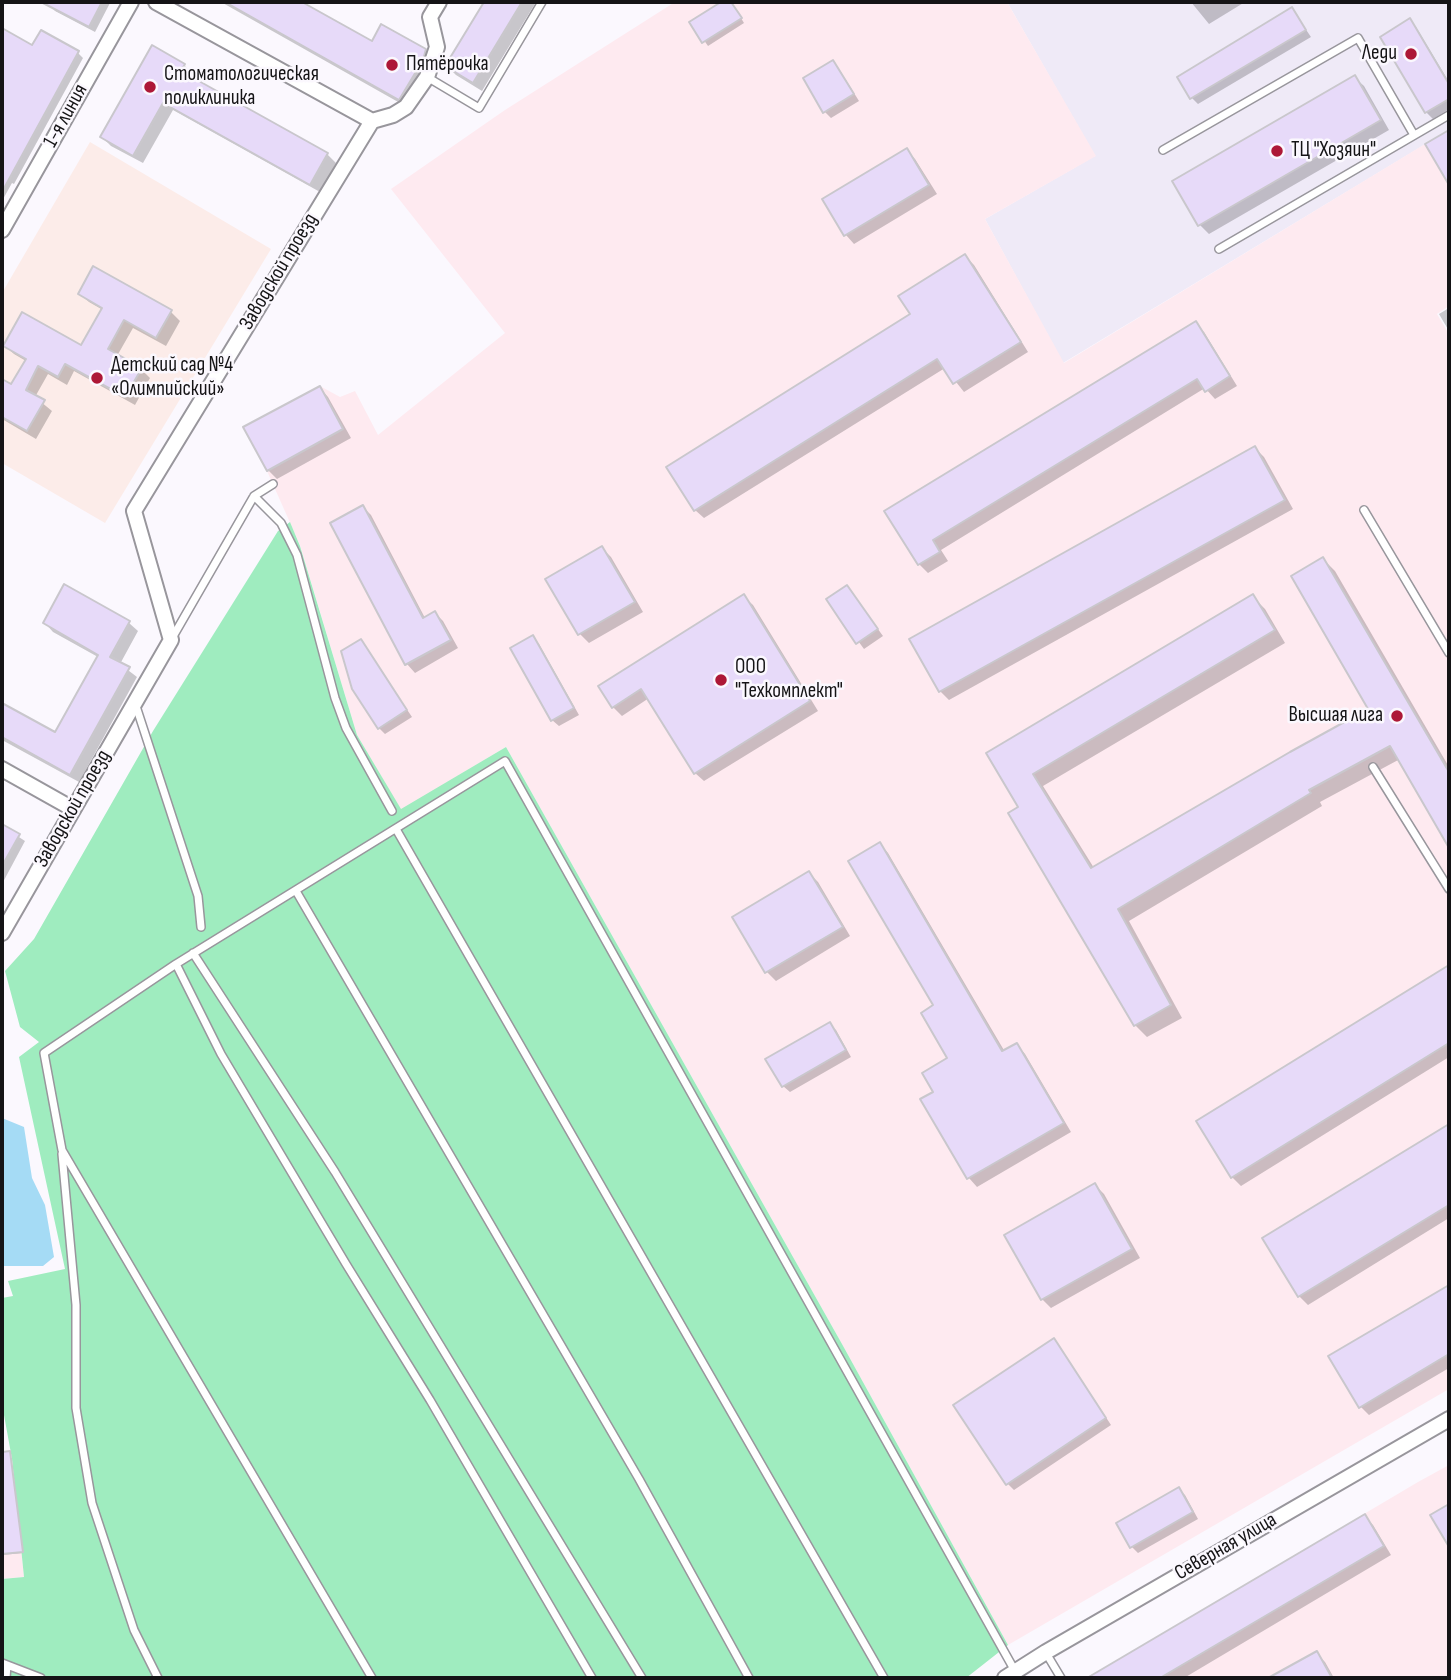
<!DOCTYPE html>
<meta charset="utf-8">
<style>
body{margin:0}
#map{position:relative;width:1451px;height:1680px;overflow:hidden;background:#fbf8fe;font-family:"Sofia Sans Condensed",sans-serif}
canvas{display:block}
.frame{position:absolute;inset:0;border:4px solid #151416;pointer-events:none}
</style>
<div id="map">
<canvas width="1451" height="1680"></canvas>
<div class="frame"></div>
</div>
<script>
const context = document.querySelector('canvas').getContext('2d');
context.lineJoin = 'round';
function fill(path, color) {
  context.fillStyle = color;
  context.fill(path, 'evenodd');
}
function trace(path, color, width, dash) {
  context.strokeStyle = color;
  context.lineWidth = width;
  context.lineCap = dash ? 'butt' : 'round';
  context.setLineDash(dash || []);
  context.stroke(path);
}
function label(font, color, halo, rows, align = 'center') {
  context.font = font + ' "Sofia Sans Condensed",sans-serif';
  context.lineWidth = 5;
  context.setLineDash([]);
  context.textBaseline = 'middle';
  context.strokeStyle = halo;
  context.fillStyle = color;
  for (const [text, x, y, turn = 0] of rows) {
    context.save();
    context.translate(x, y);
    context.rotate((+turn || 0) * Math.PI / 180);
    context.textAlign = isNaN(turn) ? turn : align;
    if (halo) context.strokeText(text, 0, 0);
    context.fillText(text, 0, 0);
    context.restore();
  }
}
fill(new Path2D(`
 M1007 2H1449V185L1424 145 1063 363 985 219 1095 156Z`), '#efeaf7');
fill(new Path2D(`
 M675 2H1007L1096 156 985 219 1064 363 1425 144 1449 185V306L1437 314 1449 334V1389L1008 1645 842 1344 506 747 401 810 357 735 300 545 267 471 243 427 320 386 340 397 355 391 378 435 505 333 391 189 505 110Z
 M2 1459H12L24 1577 2 1579Z
 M1449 1465V1678H1087L1418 1482Z`), '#feeaf0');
fill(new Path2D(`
 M90 142 271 249 105 523 2 463V293Z`), '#fcece9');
fill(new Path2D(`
 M290 522 300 546 357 735 401 809 506 747 842 1344 1008 1645 966 1678H2V1579L24 1577 12 1459 2 1404V1298L13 1296 8 1281 65 1269 19 1057 39 1042 20 1027 5 971 34 939 153 731 278 531Z`), '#9fecbf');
fill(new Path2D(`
 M2 1118 24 1127 32 1178 45 1205 54 1257 43 1266H2Z`), '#a5dbf5');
fill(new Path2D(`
 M50 2H109L110 3 95 32 55 11 49 4Z
 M221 2H298L372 44 425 51 433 59 407 107Z
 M486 2H536L482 91 456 75 447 66Z
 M725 2 732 3 744 23 708 46 692 23Z
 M1191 2H1245L1209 24Z
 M1292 9 1311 37 1198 104 1192 98Z
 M1410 21 1416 27 1449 82V109L1433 119 1426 112 1382 37Z
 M2 30 33 48 78 53 83 58 14 184 12 183 2 201Z
 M833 62 839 69 859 101 831 118 825 112Z
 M184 65 193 74 191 78 327 154 336 163 320 192 173 110 143 163 111 146 102 137Z
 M1355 78 1364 86 1389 130 1209 234 1200 225 1175 182Z
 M906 150 915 159 937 194 854 244 846 235Z
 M965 256 974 265 1028 352 964 392 945 368 704 518 695 510 912 315Z
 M80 294 171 312 180 321 166 346 133 328 117 356 141 369 150 378 135 405 74 371 67 385 48 374 35 397 52 411 36 439 2 419V381L12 386 26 361 14 354 5 346 82 347 103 310 89 302Z
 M1449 308V331L1439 314Z
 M1195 323 1204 332 1237 386 1215 399 1205 388 941 550 948 561 928 573 919 564 887 512Z
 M320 388 328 397 351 438 277 479 268 470Z
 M1255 448 1264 457 1293 509 949 700 940 691Z
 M363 507 371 515 425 618 435 613 443 621 458 648 415 673 407 664 332 524Z
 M602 548 611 557 643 612 589 643 580 634 548 579Z
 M1323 559 1335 571 1449 767V844L1400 759 1320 802 1322 806 1129 921 1182 1018 1147 1037 1135 1025 1021 807 989 753 1253 597 1265 609 1285 643 1043 786 1094 868 1370 709Z
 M65 587 129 623 138 631 120 664 137 677 79 782 2 740V705L55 735 98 657 53 632 45 623Z
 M847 587 883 636 864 649 828 600Z
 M744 597 753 605 818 711 704 781 695 773 649 698 622 716 613 707Z
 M533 637 539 644 579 715 559 726 552 720Z
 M361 641 412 717 385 734 379 728Z
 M2 826 25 841 2 884Z
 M880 844 888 853 1005 1052 1017 1045 1025 1054 1071 1132 977 1187 969 1178 923 1100 935 1093 950 1058 935 1006Z
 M809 873 818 882 850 936 776 981 767 972Z
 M1449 967V1057L1241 1186 1232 1177 1198 1122Z
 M829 1024 836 1030 851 1057 790 1092 783 1086Z
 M1449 1126V1218L1308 1305 1299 1296 1264 1239Z
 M1095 1185 1104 1194 1140 1258 1051 1308 1042 1299 1006 1236Z
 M1449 1287V1368L1369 1415 1360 1406 1331 1356Z
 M1060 1347 1111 1425 1014 1490 1007 1483Z
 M13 1477 23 1553 2 1555V1479Z
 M1178 1489 1185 1495 1198 1519 1138 1553 1132 1547Z
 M1364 1516 1373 1525 1391 1555 1184 1678H1090Z
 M1316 1653 1325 1662 1334 1678H1272Z`), '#0003');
const building = new Path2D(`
 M41 2H102L89 27Z
 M225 2H302L372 41 381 24 426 49 423 60 399 100Z
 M484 2H522L473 83 445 66Z
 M721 2H731L742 18 702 43 689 22Z
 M1292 7 1306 30 1190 99 1177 77Z
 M1410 18 1449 84V99L1425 113 1380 37Z
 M2 28 32 45 41 30 79 51 2 192Z
 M152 45 185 64 181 71 328 153 310 185 163 103 133 156 100 137Z
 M833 60 854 94 823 113 803 78Z
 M1355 75 1381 120 1198 226 1172 181Z
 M1449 130V185L1425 144Z
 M907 148 929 185 844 236 822 199Z
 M965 254 1021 342 953 384 937 359 694 511 666 467 910 314 898 296Z
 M93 266 172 310 156 338 124 320 108 349 142 368 125 397 65 364 58 377 38 366 26 390 45 400 27 431 2 417V379L11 384 26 359 3 346 22 312 81 345 102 308 78 294Z
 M1196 321 1230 376 1205 392 1197 379 933 540 940 552 918 565 884 511Z
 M320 386 343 429 267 471 243 427Z
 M1255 446 1285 500 939 692 909 639Z
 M363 505 423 618 435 611 451 640 405 665 330 523Z
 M602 546 635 602 578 635 545 579Z
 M1323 557 1449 772V848L1390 746 1309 790 1311 793 1118 909 1171 1005 1134 1026 1008 813 1018 807 986 753 1253 594 1275 630 1033 774 1091 868 1290 752 1368 709 1291 576Z
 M64 584 130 621 110 657 130 667 70 775 2 737V703L55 732 98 655 43 623Z
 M847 585 878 629 856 644 826 599Z
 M744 594 810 701 694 774 641 689 612 708 598 686Z
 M533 635 574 708 551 721 510 648Z
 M361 639 407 710 378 729 352 689 341 651Z
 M2 824 20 834 2 866Z
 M880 842 1002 1051 1017 1043 1064 1123 967 1179 920 1099 933 1092 922 1073 947 1058 921 1013 933 1005 848 861Z
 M809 871 843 927 765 973 732 917Z
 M1449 965V1043L1231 1178 1196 1121Z
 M830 1022 846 1050 782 1087 765 1059Z
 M1449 1124V1205L1298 1297 1262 1238Z
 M1095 1183 1132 1249 1041 1300 1004 1235Z
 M1449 1285V1354L1359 1408 1328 1356Z
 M1054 1338 1106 1418 1006 1485 953 1405Z
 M10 1451 23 1552 2 1554V1452Z
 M1179 1487 1193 1512 1130 1548 1116 1523Z
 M1449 1504V1547L1430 1515Z
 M1365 1514 1384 1546 1160 1678H1087Z
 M1317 1651 1332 1678H1268Z`);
fill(building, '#e7daf9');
trace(building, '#c9c7cc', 2);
const lane = new Path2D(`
 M427 77 479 108 542 2
 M1163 150 1358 38 1414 135
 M1219 249 1449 115
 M254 496 281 523 297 555 335 698 346 728 392 811
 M1364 510 1449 653
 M171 640 254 496 273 484
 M135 703 198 896 201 927
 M1373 767 1449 889
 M396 829 884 1678
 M296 891 639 1479 749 1678
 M193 953 335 1172 642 1678
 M176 964 221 1054 346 1264 430 1400 592 1678
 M62 1154 76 1305V1408L92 1503 134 1630 158 1678
 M1046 1653 1061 1678
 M2 1663 41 1678
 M6 1678 7 1665
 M372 1678 62 1150 44 1053 176 964 505 761 1015 1671`);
const street = new Path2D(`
 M156 2 372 121
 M2 230 131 2
 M2 769 73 809
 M2 933 171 640 134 511 372 121 393 115 406 107 427 77 437 47 430 17 439 2
 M1005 1678 1046 1652 1449 1419`);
trace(lane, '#98969c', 10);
trace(street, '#98969c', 18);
trace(lane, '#fff', 7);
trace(street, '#fff', 14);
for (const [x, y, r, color] of [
 [1411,54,7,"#ad1837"],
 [392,65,7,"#ad1837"],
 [150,87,7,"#ad1837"],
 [1277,151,7,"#ad1837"],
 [97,378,7,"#ad1837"],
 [721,680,7,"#ad1837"],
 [1397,716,7,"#ad1837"]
]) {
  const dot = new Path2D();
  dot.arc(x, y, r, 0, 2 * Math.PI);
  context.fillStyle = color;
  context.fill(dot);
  trace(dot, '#fbf8fe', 2.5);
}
label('21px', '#151416', '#fbf8fe', [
 ["Леди",1397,54,"right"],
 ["Пятёрочка",406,65],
 ["Стоматологическая",164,75],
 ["поликлиника",164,99],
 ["ТЦ \"Хозяин\"",1291,151],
 ["Детский сад №4",111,366],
 ["«Олимпийский»",111,390],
 ["ООО",735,668],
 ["\"Техкомплект\"",735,692],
 ["Высшая лига",1383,716,"right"]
], 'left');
label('21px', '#151416', '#fbf8fe', [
 ["1-я линия",66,116,-61],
 ["Заводской проезд",279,272,-59],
 ["Заводской проезд",73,809,-60],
 ["Северная улица",1226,1547,-30]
]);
</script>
